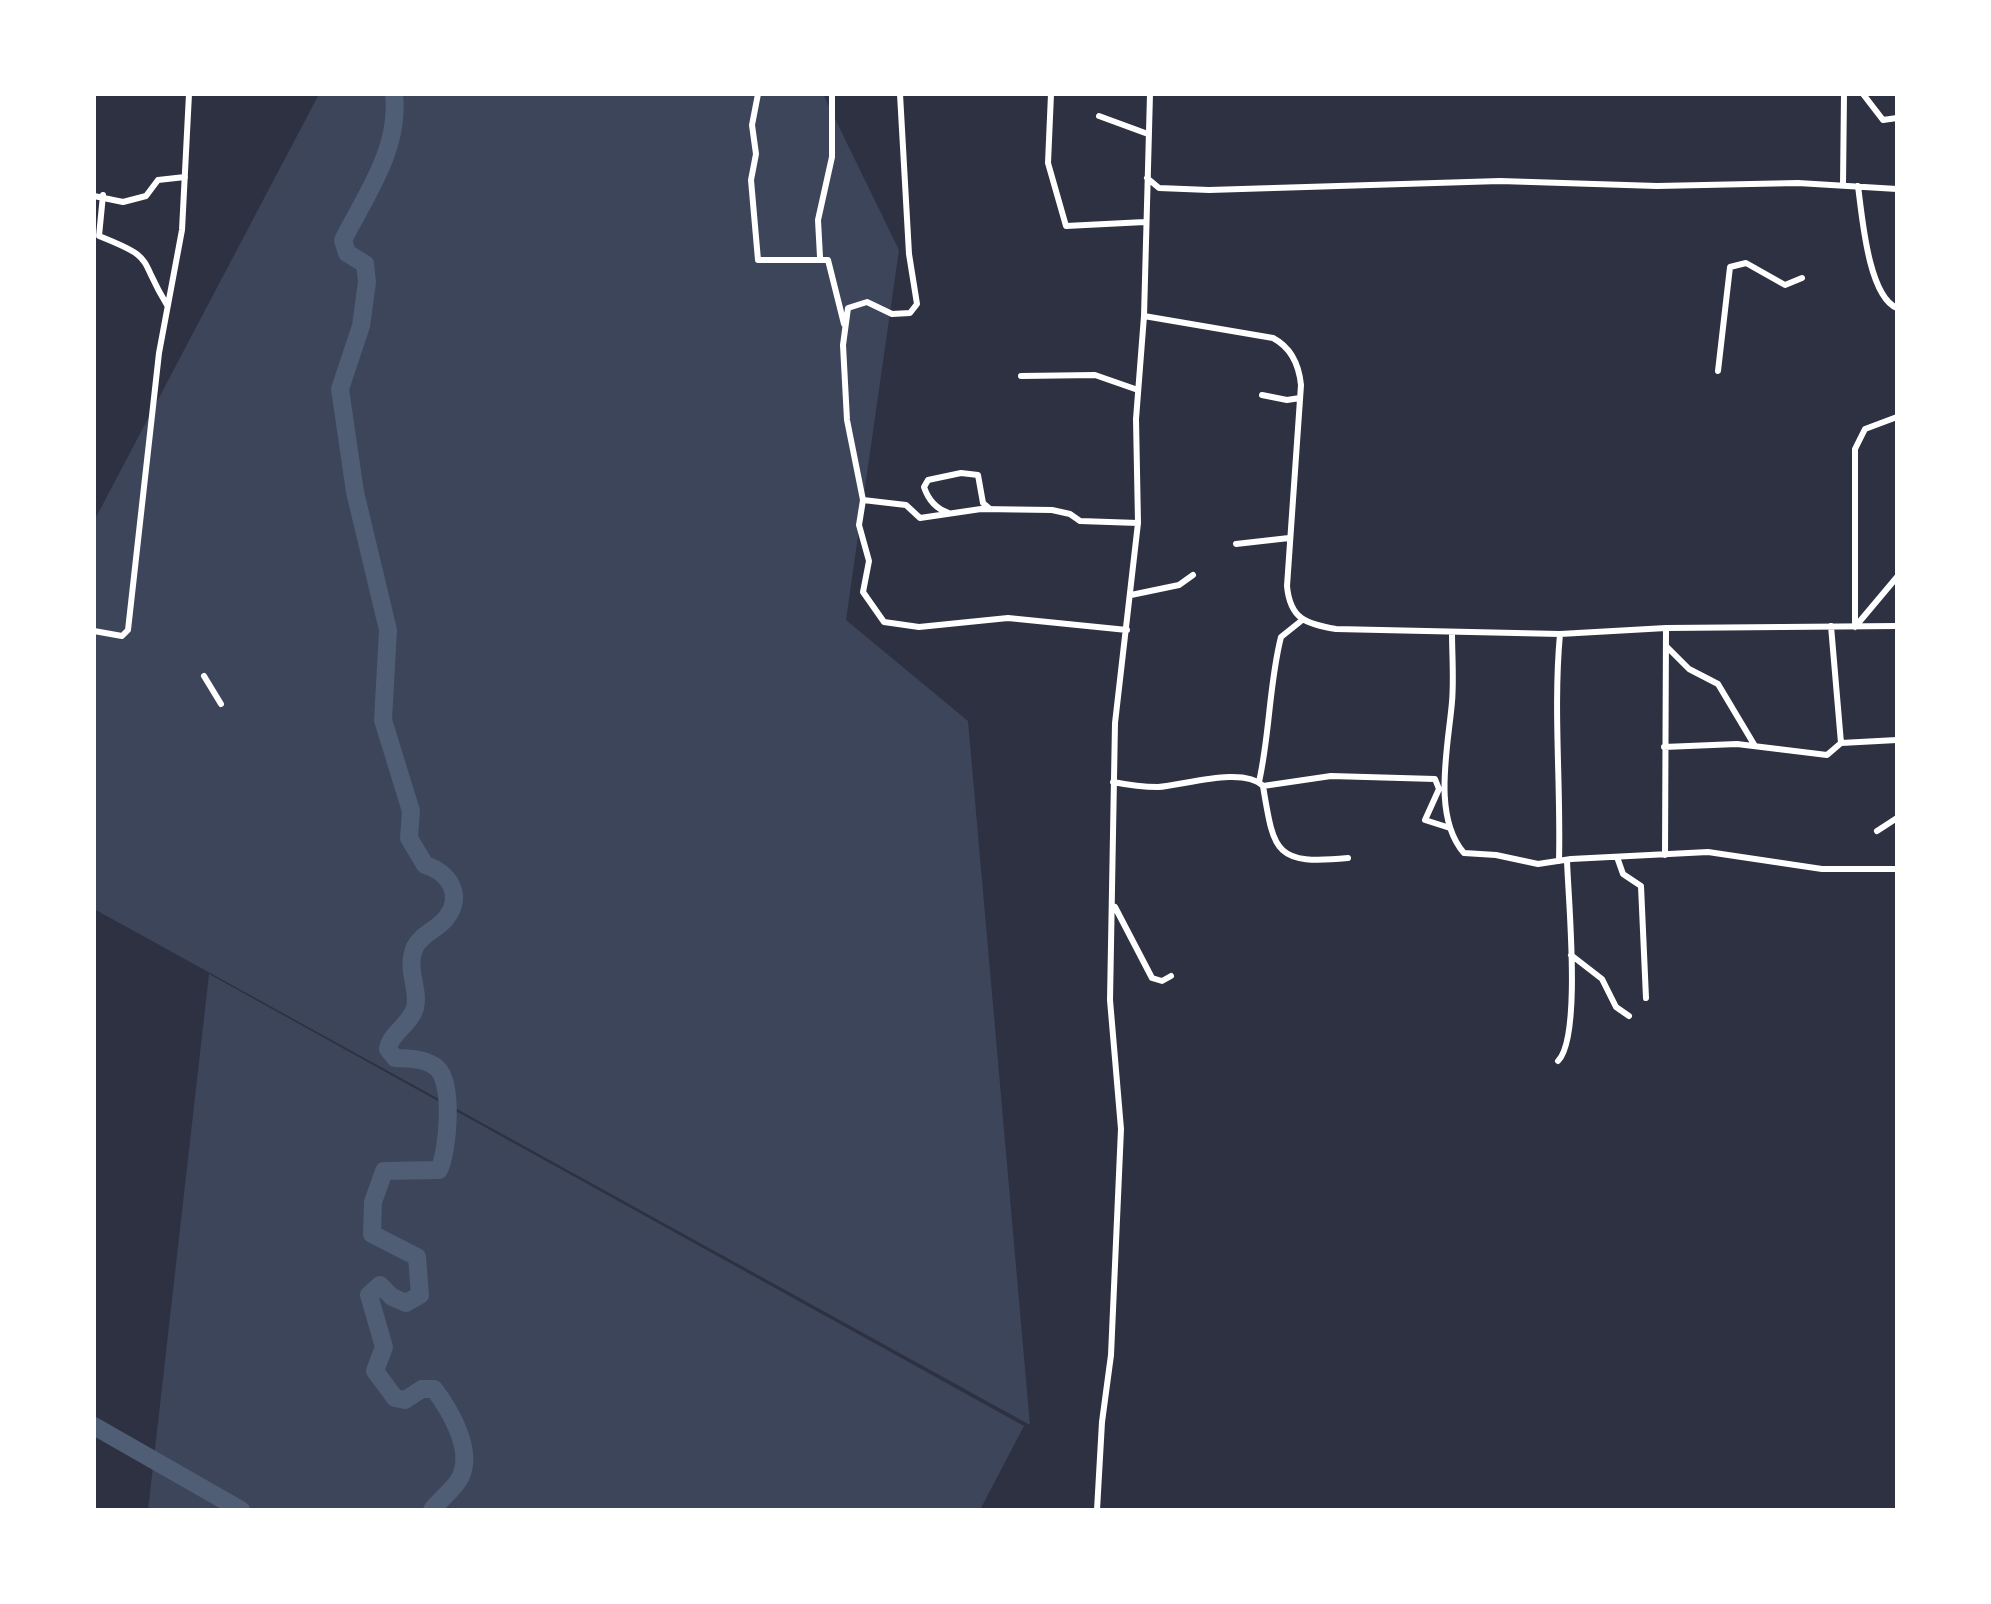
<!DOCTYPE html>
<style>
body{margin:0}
#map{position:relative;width:1991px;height:1604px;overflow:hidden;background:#2d3142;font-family:"Open Sans",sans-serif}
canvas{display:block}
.frame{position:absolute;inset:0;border:96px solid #fff;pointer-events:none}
</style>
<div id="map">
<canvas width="1991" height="1604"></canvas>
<div class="frame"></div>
</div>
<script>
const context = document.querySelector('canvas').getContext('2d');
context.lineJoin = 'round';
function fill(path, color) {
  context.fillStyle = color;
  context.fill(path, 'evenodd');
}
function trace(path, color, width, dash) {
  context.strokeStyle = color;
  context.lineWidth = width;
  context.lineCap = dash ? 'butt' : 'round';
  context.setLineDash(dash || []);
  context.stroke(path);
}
fill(new Path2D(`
 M319 94H823L899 250 846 620 968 721 1030 1425 94 909V521Z
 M209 974 1024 1426 980 1510H148Z`), '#3c4559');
trace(new Path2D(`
 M394 94C400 148 367 193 343 240L347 253 365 264 367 282 361 326 340 389 355 492 388 630 383 720 411 811 409 838 425 865C448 872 464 894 447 917 439 929 422 933 415 947 405 969 420 990 415 1008 410 1025 390 1033 388 1049L395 1058C410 1059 425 1058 437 1068 454 1083 448 1151 439 1170L384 1171 373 1202 372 1234 417 1257 420 1295 406 1303 392 1297 380 1285 369 1295 384 1347 375 1371 395 1398 405 1400 422 1389H434C450 1410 473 1449 461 1476 456 1488 440 1499 432 1510
 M94 1426 241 1510`), '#4f5d75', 18);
trace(new Path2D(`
 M758 94 752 125 756 154 751 180 758 260H828L844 324
 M900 94 909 254 917 304 910 313 892 314 867 302 848 308 843 345 847 420 863 500 906 505 920 518 981 509 1052 510 1070 514 1080 521 1138 523
 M1051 94 1048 163 1066 226 1145 222
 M1863 94 1883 120 1897 118
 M1099 116 1148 134
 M1147 178 1159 188 1209 190 1500 181 1657 186 1798 183 1897 189
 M1843 185 1844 94
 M1858 186C1862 215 1868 296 1897 308
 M103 195 99 236C157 259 137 256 167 305
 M94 196 123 202 146 196 158 180 185 177
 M820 257 818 220 832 157V94
 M1144 316 1273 338C1292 348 1299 365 1301 385L1287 586C1290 619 1306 624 1336 629L1560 634 1666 628 1897 626
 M1718 371 1730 267 1746 263 1785 285 1802 278
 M1021 376 1095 375 1138 390
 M1262 395 1287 400 1300 398
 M863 500 859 525 869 561 863 592 884 622 919 627 1008 618 1127 630
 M949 513C936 509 928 499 924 487L928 480 961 473 978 475 983 503 990 509
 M1236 544 1289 538
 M1131 595 1179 585 1193 575
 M1831 626 1841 743
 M1855 627V449L1865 429 1897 417
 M1855 627 1897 577
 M94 631 122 636 128 630 159 353 182 230 189 94
 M1452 632C1452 655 1454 679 1452 702 1448 748 1432 816 1464 853L1496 855 1538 864 1571 859 1708 852 1822 869H1897
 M1667 647 1689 669 1718 684 1755 746
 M204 676 221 704
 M1664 747 1737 744 1827 755 1841 743 1897 740
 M1113 782C1128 785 1143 787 1158 787 1185 785 1243 766 1263 786 1274 853 1275 865 1348 858
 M1259 782C1270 733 1269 684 1281 637L1301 621
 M1263 786 1331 776 1435 779 1439 789 1425 820 1450 828
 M1877 831 1897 818
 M1665 855 1666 628
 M1617 857 1623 874 1641 886 1646 998
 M1559 861C1561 785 1553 709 1560 634
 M1115 907 1152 978 1162 981 1171 976
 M1571 955 1602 979 1616 1007 1629 1016
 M1558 1061C1582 1037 1568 898 1567 860
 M1097 1510 1102 1422 1111 1355 1121 1129 1110 1000 1115 723 1138 523 1136 419 1144 316 1150 94`), '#fff', 6);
</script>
